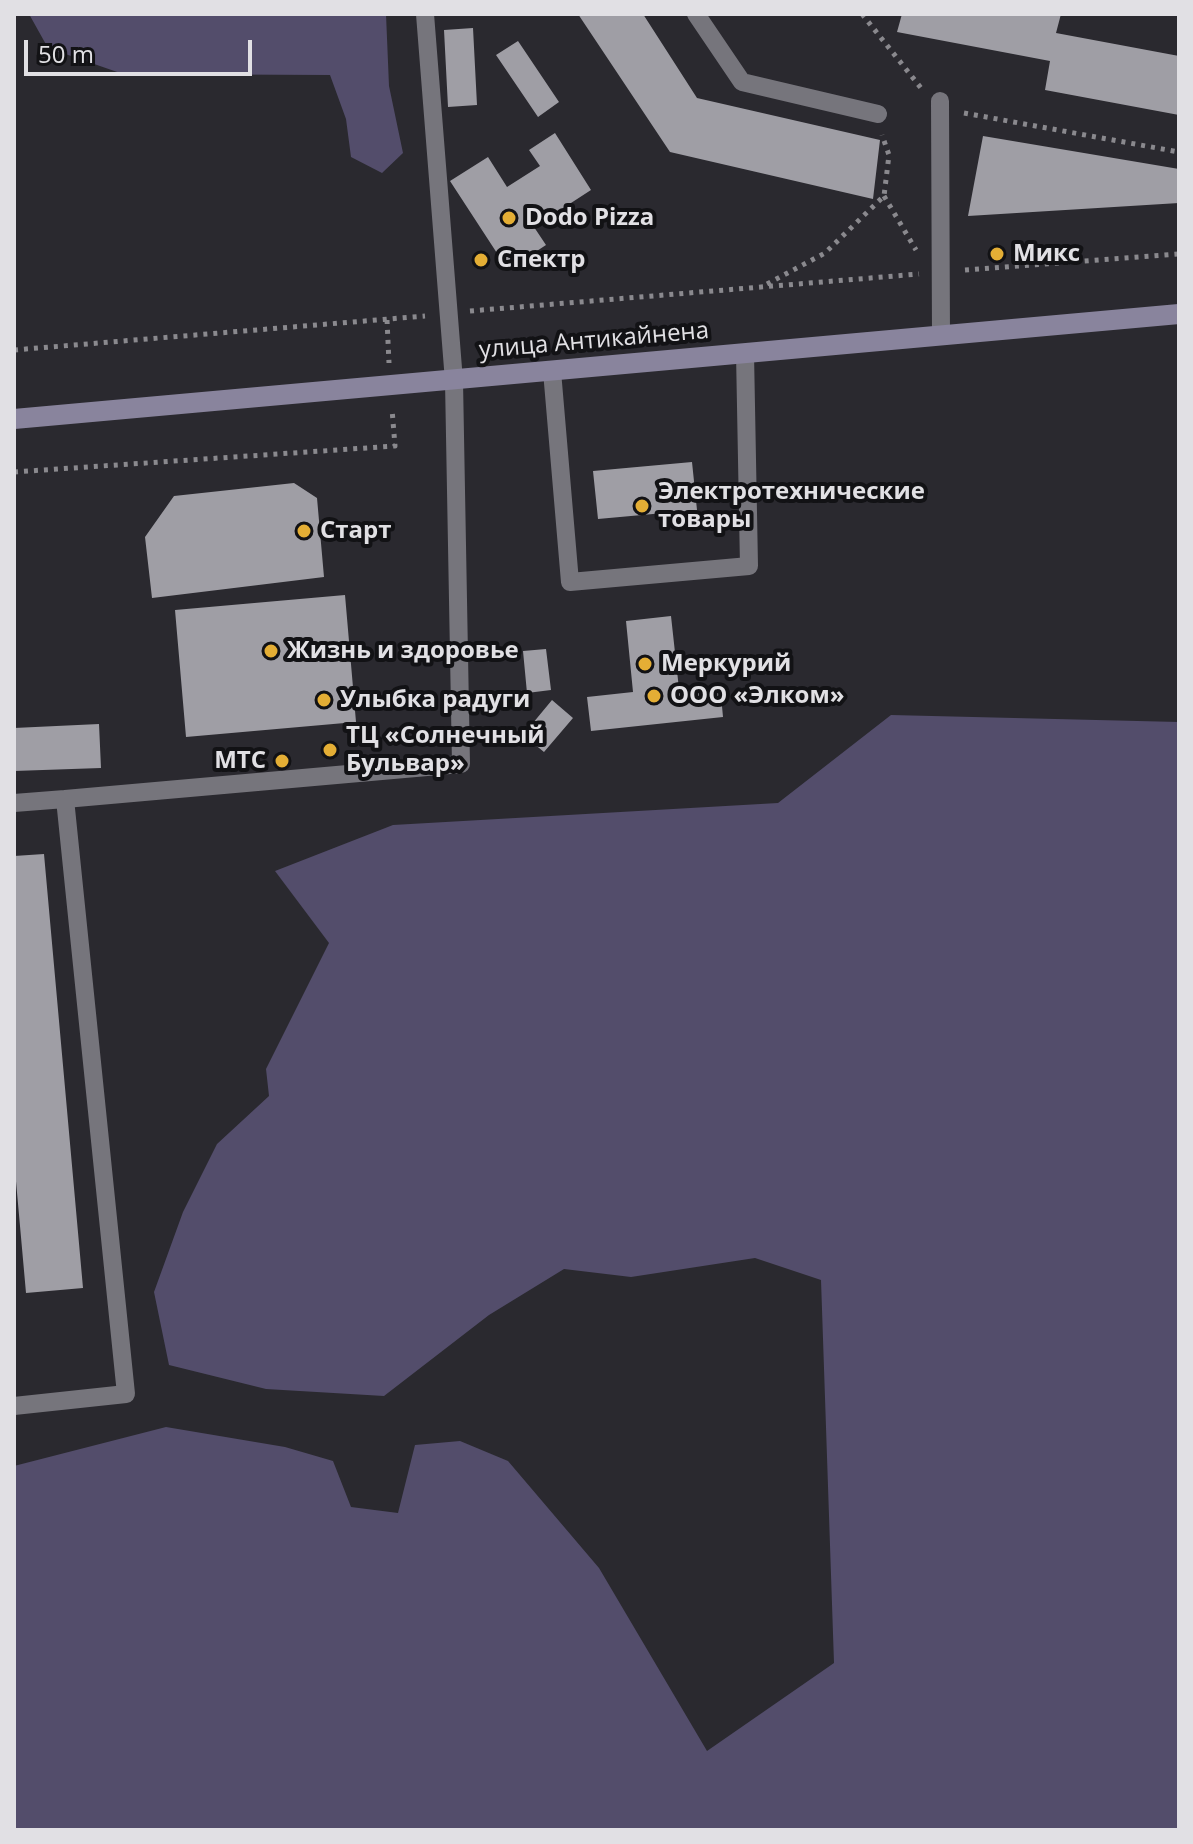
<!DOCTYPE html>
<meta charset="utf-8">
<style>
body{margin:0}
#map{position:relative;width:1193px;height:1844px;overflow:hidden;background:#2a292f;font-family:"Open Sans",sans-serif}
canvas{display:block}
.frame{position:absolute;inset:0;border:16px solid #e1e0e4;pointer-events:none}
.scale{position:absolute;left:24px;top:40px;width:228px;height:36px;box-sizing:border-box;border:4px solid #e1e0e4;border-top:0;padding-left:10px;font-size:24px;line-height:28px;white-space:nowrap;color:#e1e0e4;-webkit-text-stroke:6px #121215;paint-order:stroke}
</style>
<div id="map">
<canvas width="1193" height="1844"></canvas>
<div class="frame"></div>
<div class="scale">50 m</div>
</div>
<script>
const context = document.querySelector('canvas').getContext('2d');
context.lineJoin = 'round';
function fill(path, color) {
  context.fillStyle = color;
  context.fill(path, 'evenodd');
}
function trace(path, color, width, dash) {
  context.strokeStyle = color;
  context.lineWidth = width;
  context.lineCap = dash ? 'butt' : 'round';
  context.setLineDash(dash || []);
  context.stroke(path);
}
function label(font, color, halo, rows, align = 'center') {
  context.font = font + ' "Open Sans",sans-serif';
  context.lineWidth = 8;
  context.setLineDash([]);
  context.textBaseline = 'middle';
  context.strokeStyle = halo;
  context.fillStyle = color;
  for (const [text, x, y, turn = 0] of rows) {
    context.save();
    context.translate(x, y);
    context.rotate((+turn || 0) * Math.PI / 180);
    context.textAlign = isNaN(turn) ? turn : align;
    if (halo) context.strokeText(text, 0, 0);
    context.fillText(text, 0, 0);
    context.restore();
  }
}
fill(new Path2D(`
 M29 14H386L389 86 403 153 382 173 351 157 346 119 330 75 123 74 48 48Z
 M891 715 1179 722V1830H14V1466L166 1427 285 1447 333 1461 351 1507 398 1513 415 1445 460 1441 508 1461 599 1568 707 1751 834 1663 821 1280 755 1258 631 1277 564 1269 489 1315 384 1396 266 1389 169 1365 154 1292 183 1212 217 1144 269 1096 266 1069 329 943 275 871 393 825 778 803Z`), '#534d6b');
fill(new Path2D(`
 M578 14H643L697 98 880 140 873 199 670 152Z
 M902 14H1061L1056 33 1179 56V115L1045 90 1050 61 897 32Z
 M473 28 477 105 448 107 444 30Z
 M518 41 559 102 538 117 496 55Z
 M555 133 591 190 534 227 546 245 508 270 450 181 488 157 507 187 540 166 529 150Z
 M983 136 1179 169V203L968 216Z
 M692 462 697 510 598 519 593 471Z
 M294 483 317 498 324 577 152 598 145 537 174 496Z
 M345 595 356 722 186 737 175 610Z
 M671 616 679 689 720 685 723 717 591 731 587 697 633 692 626 621Z
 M546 649 551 690 527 693 523 651Z
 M552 700 573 718 544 752 523 735Z
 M99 724 101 768 14 771V728Z
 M44 854 83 1288 26 1293 14 1159V856Z`), '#9f9ea5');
trace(new Path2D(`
 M862 14 921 88
 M964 113 1179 152
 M884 196 916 250
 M965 270 1179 254
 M767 284 825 253 884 196 889 155 882 135
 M470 311 919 274
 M387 320 389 363
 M14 350 425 316
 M14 472 395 446 392 409`), '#8a898e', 5, [4, 6]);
trace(new Path2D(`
 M696 14 742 82 878 114
 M940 101 941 336
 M552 371 570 582 749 566 745 353
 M65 799 461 764 454 381 425 14
 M14 803 65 799 126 1394 14 1406`), '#76757c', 18);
trace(new Path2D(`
 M14 419 1179 314`), '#89849d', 20);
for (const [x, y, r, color] of [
 [509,218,8,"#e4ae35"],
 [997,254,8,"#e4ae35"],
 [481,260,8,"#e4ae35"],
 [642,506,8,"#e4ae35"],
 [304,531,8,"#e4ae35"],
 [271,651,8,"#e4ae35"],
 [645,664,8,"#e4ae35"],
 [654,696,8,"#e4ae35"],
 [324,700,8,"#e4ae35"],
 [330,750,8,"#e4ae35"],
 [282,761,8,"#e4ae35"]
]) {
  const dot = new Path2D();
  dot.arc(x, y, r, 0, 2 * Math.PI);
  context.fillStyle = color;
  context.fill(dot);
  trace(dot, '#121215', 3);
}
label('bold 24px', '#e1e0e4', '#121215', [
 ["Dodo Pizza",525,218],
 ["Микс",1013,254],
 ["Спектр",497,260],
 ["Электротехнические",658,492],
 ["товары",658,520],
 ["Старт",320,531],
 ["Жизнь и здоровье",287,651],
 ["Меркурий",661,664],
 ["ООО «Элком»",670,696],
 ["Улыбка радуги",340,700],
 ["ТЦ «Солнечный",346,736],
 ["Бульвар»",346,764],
 ["МТС",266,761,"right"]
], 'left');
label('24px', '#e1e0e4', '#121215', [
 ["улица Антикайнена",594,341,-5]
]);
</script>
